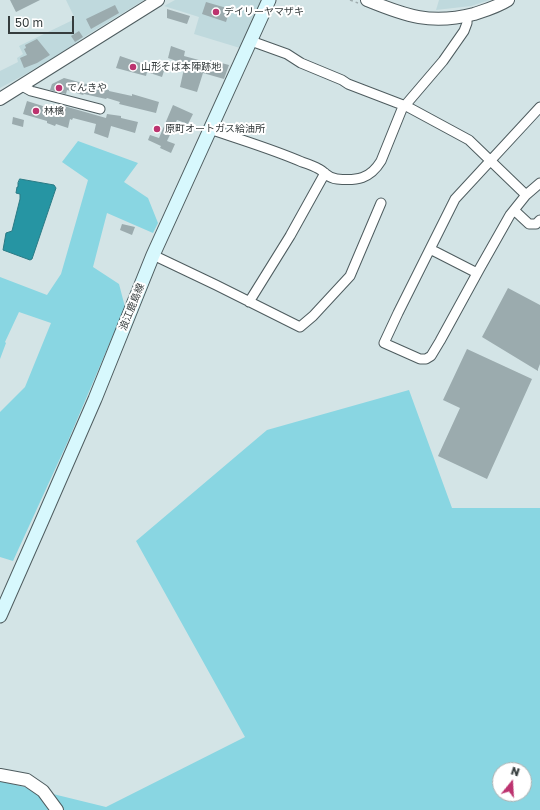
<!DOCTYPE html>
<meta charset="utf-8">
<style>
body{margin:0}
#map{position:relative;width:540px;height:810px;overflow:hidden;background:#d3e4e6;font-family:"Golos Text",sans-serif}
canvas{display:block}
.north{position:absolute;left:492px;top:762px;width:40px;height:40px;box-sizing:border-box;background:#fff;border:1px solid #aeb1b1;border-radius:50%;rotate:18deg;font-size:11px;font-weight:700;line-height:16px;text-align:center;color:#353c3d}
.north::after{content:'';display:block;margin:auto;width:14px;height:18px;background:#bc336f;clip-path:polygon(50% 0,100% 100%,50% 72%,0 100%)}
.scale{position:absolute;left:8px;top:16px;width:66px;height:18px;box-sizing:border-box;border:2px solid #353c3d;border-top:0;padding-left:5px;font-size:12px;line-height:14px;white-space:nowrap;color:#353c3d;-webkit-text-stroke:3px #fff;paint-order:stroke}
</style>
<div id="map">
<canvas width="540" height="810"></canvas>
<div class="north">N</div>
<div class="scale">50 m</div>
</div>
<script>
const context = document.querySelector('canvas').getContext('2d');
context.lineJoin = 'round';
function fill(path, color) {
  context.fillStyle = color;
  context.fill(path, 'evenodd');
}
function trace(path, color, width, dash) {
  context.strokeStyle = color;
  context.lineWidth = width;
  context.lineCap = dash ? 'butt' : 'round';
  context.setLineDash(dash || []);
  context.stroke(path);
}
function label(font, color, halo, rows, align = 'center') {
  context.font = font + ' "Golos Text","Noto Sans JP",sans-serif';
  context.lineWidth = 4;
  context.setLineDash([]);
  context.textBaseline = 'middle';
  context.strokeStyle = halo;
  context.fillStyle = color;
  for (const [text, x, y, turn = 0] of rows) {
    context.save();
    context.translate(x, y);
    context.rotate((+turn || 0) * Math.PI / 180);
    context.textAlign = isNaN(turn) ? turn : align;
    if (halo) context.strokeText(text, 0, 0);
    context.fillText(text, 0, 0);
    context.restore();
  }
}
fill(new Path2D(`
 M66 0H144L84 37 66 50 26 74 0 88V71L18 62 17 58 23 54 19 46 75 19 80 29Z
 M175 0H262L240 48 194 34 199 17 164 6Z
 M439 0H490L471 6 436 10Z`), '#bfd9dd');
fill(new Path2D(`
 M78 141 138 163 124 182 148 198 158 223 153 233 107 213 93 267 119 284 125 307 68 441 13 561 0 557V412L25 387 51 323 19 312 5 342 6 343 0 359V277L47 295 61 274 88 180 62 162Z
 M409 390 452 508H540V810H0V781L106 807 245 737 136 541 267 430ZM500 770H524V794H500Z`), '#89d6e2');
const water = new Path2D(`
 M20 179 54 185 56 188 32 259 30 260 3 250 6 233 12 231 20 199V194L16 193 17 187H18V183Z`);
fill(water, '#2695a3');
trace(water, '#2a7a84', 1);
fill(new Path2D(`
 M10 0H40L16 12Z
 M206 2 230 9 226 22 202 14Z
 M115 5 119 13 91 29 86 19Z
 M167 9 190 16 187 24 167 18Z
 M79 31 83 37 75 42 71 36Z
 M37 39 50 55 37 63 24 68 20 58 27 55 24 49 26 48 25 45Z
 M171 46 185 51 184 56 210 63V60L229 65 224 79 203 73 197 92 180 87 185 64 168 58Z
 M120 56 155 68 156 66 165 68 162 77 147 72 146 76 116 68Z
 M64 78 109 90V91L132 96V94L159 102 156 113 119 104 120 102 107 98 106 99 84 94 83 95 67 90 66 94 50 90 52 84Z
 M27 101 49 108 48 111 62 114 64 106 106 118 107 114 121 116V118L138 122 135 133 111 126 108 138 94 133 96 124 73 118 72 120 70 119 68 128 56 124 55 126 47 123V121L23 114Z
 M173 105 193 114 188 124 177 120 167 141 175 144 171 153 160 148 161 146 148 140 150 135 159 138Z
 M13 117 24 120 23 127 12 124Z
 M122 224 135 227 132 235 120 230Z
 M508 288 540 305V364L538 369V371L482 337Z
 M467 349 532 379 487 479 438 456 460 408 443 400Z`), '#9babae');
const minor = new Path2D(`
 M251 41 287 54 301 63 342 80 348 84 408 107 469 140 526 195
 M22 86 31 91 100 109
 M540 107 455 199 398 313 384 343 420 359H426L431 356 440 341 480 268 510 215 526 195 540 183
 M210 129C241 140 272 149 302 162 308 164 314 166 319 169 327 173 327 178 337 179 357 181 370 179 381 161L402 109 443 61 464 31 467 23V16
 M514 210 529 224H536L540 220
 M430 249 477 273
 M153 255 216 285 300 327 313 316 350 276 381 203
 M249 302 290 236 325 173`);
const tertiary = new Path2D(`
 M367 0C406 16 431 25 474 14 486 10 497 7 508 0
 M0 99 158 0
 M0 775 27 780 43 791 57 810`);
const secondary = new Path2D(`
 M0 616 41 523 95 399 153 255 269 0`);
trace(minor, '#4e5c5f', 11);
trace(tertiary, '#4e5c5f', 14);
trace(secondary, '#4e5c5f', 15);
trace(new Path2D(`
 M350 0 358 3`), '#a0adaf', 1.5, [3, 3]);
trace(minor, '#fff', 9);
trace(tertiary, '#fff', 12);
trace(secondary, '#d7f8fd', 13);
for (const [x, y, r, color] of [
 [216,12,4,"#bc336f"],
 [133,67,4,"#bc336f"],
 [59,88,4,"#bc336f"],
 [36,111,4,"#bc336f"],
 [157,129,4,"#bc336f"]
]) {
  const dot = new Path2D();
  dot.arc(x, y, r, 0, 2 * Math.PI);
  context.fillStyle = color;
  context.fill(dot);
  trace(dot, '#fff', 1.5);
}
label('10px', '#353c3d', '#fff', [
 ["デイリーヤマザキ",224,12],
 ["山形そば本陣跡地",141,67],
 ["でんきや",67,88],
 ["林檎",44,111],
 ["原町オートガス給油所",165,129]
], 'left');
label('10px', '#353c3d', '#fff', [
 ["浪江鹿島線",132,307,-68]
]);
</script>
